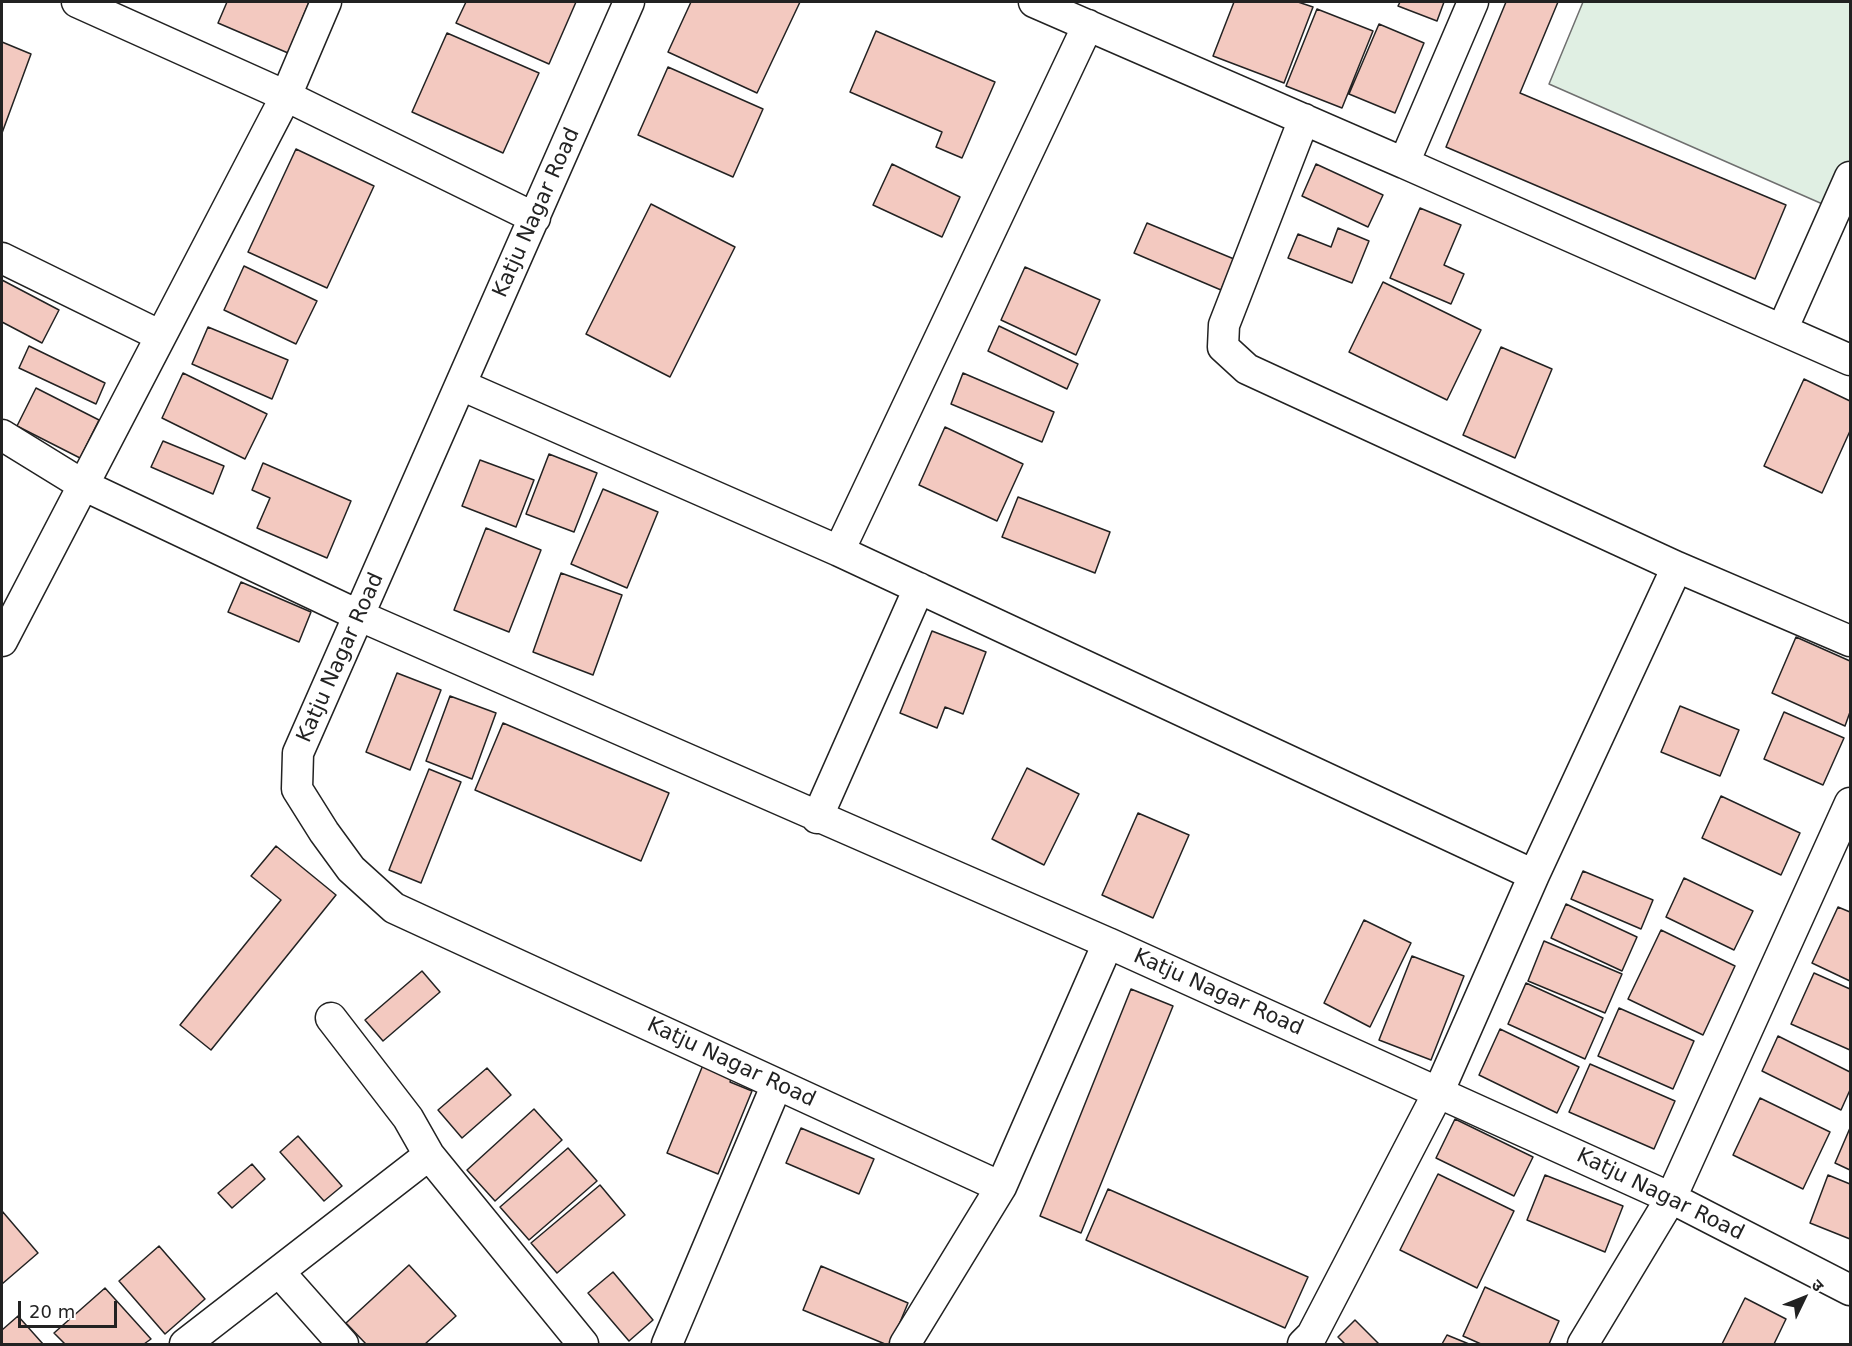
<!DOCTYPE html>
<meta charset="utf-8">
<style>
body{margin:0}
#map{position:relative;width:1852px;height:1346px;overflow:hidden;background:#fff;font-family:"DejaVu Sans","Noto Sans Devanagari",sans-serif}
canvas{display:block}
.frame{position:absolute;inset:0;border:3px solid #222;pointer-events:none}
.north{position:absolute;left:1774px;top:1268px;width:60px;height:60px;-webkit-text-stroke:4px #fff;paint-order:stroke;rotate:47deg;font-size:16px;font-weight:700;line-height:24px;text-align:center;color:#222}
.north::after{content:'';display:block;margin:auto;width:21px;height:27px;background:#222;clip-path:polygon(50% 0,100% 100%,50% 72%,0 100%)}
.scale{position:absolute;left:18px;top:1301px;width:99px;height:27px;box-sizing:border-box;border:3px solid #222;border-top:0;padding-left:8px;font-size:18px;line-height:21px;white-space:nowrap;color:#222;-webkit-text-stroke:4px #fff;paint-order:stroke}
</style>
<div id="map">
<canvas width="1852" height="1346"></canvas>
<div class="frame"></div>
<div class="north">उ</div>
<div class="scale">20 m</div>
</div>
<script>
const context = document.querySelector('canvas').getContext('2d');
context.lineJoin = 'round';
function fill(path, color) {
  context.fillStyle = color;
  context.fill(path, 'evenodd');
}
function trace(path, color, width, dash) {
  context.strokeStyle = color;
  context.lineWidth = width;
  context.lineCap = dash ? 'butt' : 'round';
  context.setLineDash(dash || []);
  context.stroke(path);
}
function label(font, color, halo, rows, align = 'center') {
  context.font = font + ' "DejaVu Sans",sans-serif';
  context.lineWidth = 4.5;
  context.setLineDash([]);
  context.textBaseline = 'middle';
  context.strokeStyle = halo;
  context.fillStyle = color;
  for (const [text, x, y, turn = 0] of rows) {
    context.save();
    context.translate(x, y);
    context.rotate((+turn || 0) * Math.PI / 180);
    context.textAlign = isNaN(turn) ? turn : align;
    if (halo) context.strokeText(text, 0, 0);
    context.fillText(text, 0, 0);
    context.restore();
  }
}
const green = new Path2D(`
 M1583 2H1850V193L1843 213 1549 84Z`);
fill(green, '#e0efe3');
trace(green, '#6f6f6f', 1.5);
const building = new Path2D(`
 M227 2H309L288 53 218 23Z
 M466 2H576L549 64 456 23Z
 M691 2H800L757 93 668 52Z
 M1234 2H1298L1313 7 1284 83 1213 56Z
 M1400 2H1444L1437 21 1398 6Z
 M1506 2H1558L1520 93 1786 205 1755 279 1446 147Z
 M1317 9 1373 31 1342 108 1286 86Z
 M1379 24 1424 43 1395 113 1349 94Z
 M876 31 995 82 962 158 936 147 942 132 850 92Z
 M447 33 539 73 503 153 412 112Z
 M2 42 31 54 2 133Z
 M668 67 763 109 733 177 638 135Z
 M296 149 374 186 327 288 248 252Z
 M892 164 960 197 942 237 873 205Z
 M1316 164 1383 195 1368 227 1302 196Z
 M651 204 735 247 670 377 586 334Z
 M1420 208 1461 225 1444 265 1464 274 1451 304 1390 278Z
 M1147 223 1234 259 1221 290 1134 253Z
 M1338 228 1369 241 1352 283 1288 258 1298 234 1331 247Z
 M244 266 317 301 296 344 224 310Z
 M1025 267 1100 300 1076 355 1001 320Z
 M2 280 59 310 42 343 2 322Z
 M1383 282 1481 330 1447 400 1349 352Z
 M999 326 1078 364 1067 389 988 351Z
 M208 327 288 360 272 399 192 364Z
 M29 346 105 383 96 404 19 368Z
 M1501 347 1552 369 1515 458 1463 435Z
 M183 373 267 414 245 459 162 418Z
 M963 373 1054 412 1042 442 951 404Z
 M1804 379 1850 401V431L1822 493 1764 466Z
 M36 388 99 420 80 458 17 426Z
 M945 427 1023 464 997 521 919 485Z
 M163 441 224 466 213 494 151 467Z
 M549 454 597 473 574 532 526 514Z
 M480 460 534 480 516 527 462 506Z
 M263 463 351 501 327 558 257 528 270 498 252 490Z
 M603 489 658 512 627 588 571 564Z
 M1018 497 1110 532 1095 573 1002 537Z
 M486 528 541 550 509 632 454 610Z
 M561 573 622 595 593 675 533 652Z
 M241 582 311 612 299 642 228 612Z
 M932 631 986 652 963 714 945 707 937 728 900 713Z
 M1796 637 1850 661V712L1845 726 1772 693Z
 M397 673 441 690 410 770 366 752Z
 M450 696 496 713 472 779 426 761Z
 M1680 706 1739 730 1720 776 1661 752Z
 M1784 712 1844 738 1823 785 1764 759Z
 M503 723 669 793 641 861 475 790Z
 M1027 768 1079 794 1044 865 992 839Z
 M429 769 461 782 421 883 389 870Z
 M1721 796 1800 833 1781 875 1702 838Z
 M1138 813 1189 835 1153 918 1102 895Z
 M276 846 336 895 211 1050 180 1025 281 900 251 876Z
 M1583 871 1653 900 1641 929 1571 899Z
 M1684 878 1753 911 1734 950 1666 917Z
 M1566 904 1637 937 1622 971 1551 938Z
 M1838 907 1850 912V981L1812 963Z
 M1364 920 1411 943 1370 1027 1324 1003Z
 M1661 930 1735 966 1703 1035 1628 999Z
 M1544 941 1622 974 1605 1013 1528 981Z
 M1412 956 1464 976 1431 1060 1379 1040Z
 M422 971 440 992 383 1041 365 1020Z
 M1814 973 1850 989V1050L1791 1024Z
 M1526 983 1603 1018 1585 1059 1508 1024Z
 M1131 989 1173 1006 1081 1233 1040 1216Z
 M1619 1008 1694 1041 1673 1089 1598 1056Z
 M1500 1029 1579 1067 1557 1113 1479 1075Z
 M1778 1036 1850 1072V1090L1841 1110 1762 1071Z
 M1590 1064 1675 1101 1654 1149 1569 1112Z
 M703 1065 732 1076 730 1082 752 1091 718 1174 667 1153Z
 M487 1068 511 1095 462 1138 438 1110Z
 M1760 1098 1830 1132 1803 1189 1733 1155Z
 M534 1109 562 1140 495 1201 467 1170Z
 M1455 1119 1533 1157 1514 1196 1436 1158Z
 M801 1128 874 1159 859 1194 786 1163Z
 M1850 1128V1170L1835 1163Z
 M298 1136 342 1186 324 1201 280 1152Z
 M568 1148 597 1181 529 1240 500 1207Z
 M252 1164 265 1179 232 1208 218 1193Z
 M1438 1174 1514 1211 1477 1288 1400 1250Z
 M1545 1175 1623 1206 1605 1252 1527 1220Z
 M1828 1175 1850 1184V1239L1810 1223Z
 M600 1185 625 1215 557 1273 531 1243Z
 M1108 1189 1308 1277 1285 1328 1086 1240Z
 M2 1211 38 1253 2 1284Z
 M159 1246 205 1299 165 1334 119 1281Z
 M409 1265 456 1316 425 1344H366L346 1323Z
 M821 1266 908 1303 891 1344H885L803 1310Z
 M613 1272 653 1320 629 1341 588 1293Z
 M1485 1287 1559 1321 1549 1344H1481L1463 1336Z
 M105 1288 151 1339 144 1344H65L54 1333Z
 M1745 1298 1786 1319 1774 1344H1722Z
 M18 1316 43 1344H2V1330Z
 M1355 1320 1379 1344H1345L1338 1337Z
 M1447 1335 1469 1344H1442Z`);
fill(building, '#f3c9c0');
trace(building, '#222', 1.5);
const minor = new Path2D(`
 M77 2 286 96 535 218
 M629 2 298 753 297 789 324 832 351 869 394 908 1001 1187 1108 943 1671 1198 1850 1290
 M1034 2 1404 163
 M1473 2 1404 163 1850 360
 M1304 119 1224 325 1223 347 1247 369 1677 567 1850 641
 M2 258 161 336
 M1782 330 1850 177
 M461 385 839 551 1534 875
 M2 435 83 485 360 616 1108 943
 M839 551 1088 25
 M2 641 286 96 326 2
 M817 818 919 588
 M331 1018 408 1118 429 1155 583 1344
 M280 1273 343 1344
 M185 1344 429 1155
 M667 1344 777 1084
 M905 1344 1001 1187
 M1303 1344 1312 1335 1438 1093 1534 875 1677 567
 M1583 1344 1671 1198 1850 803`);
trace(minor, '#222', 33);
trace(minor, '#fff', 30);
label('21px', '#222', '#fff', [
 ["Katju Nagar Road",537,213,-66],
 ["Katju Nagar Road",341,658,-66],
 ["Katju Nagar Road",1218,993,24],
 ["Katju Nagar Road",731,1063,25],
 ["Katju Nagar Road",1660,1195,26]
]);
</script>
